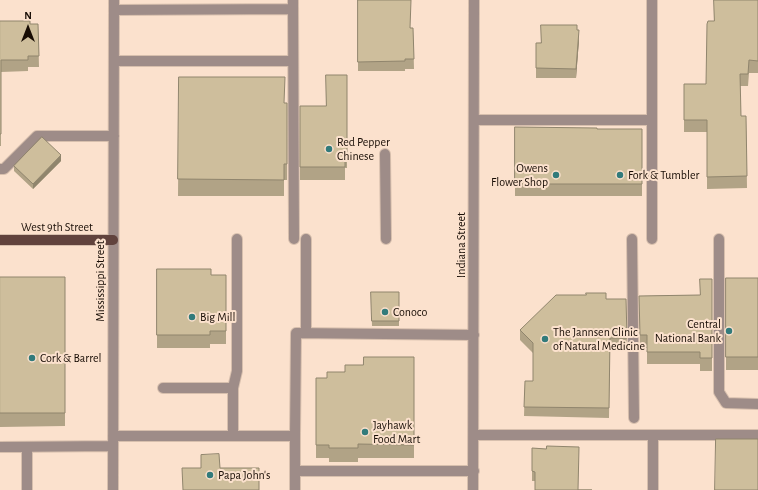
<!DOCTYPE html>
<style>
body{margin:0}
#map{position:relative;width:758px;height:490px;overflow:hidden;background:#fbe1cd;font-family:"Alegreya Sans",sans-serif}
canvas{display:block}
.north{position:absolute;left:8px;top:8px;width:40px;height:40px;-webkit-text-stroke:3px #fbe1cd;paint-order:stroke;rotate:0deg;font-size:11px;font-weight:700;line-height:16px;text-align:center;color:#180d05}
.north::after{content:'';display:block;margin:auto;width:14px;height:18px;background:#180d05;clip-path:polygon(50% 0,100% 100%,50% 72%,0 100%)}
</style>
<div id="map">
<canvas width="758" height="490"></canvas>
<div class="north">N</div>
</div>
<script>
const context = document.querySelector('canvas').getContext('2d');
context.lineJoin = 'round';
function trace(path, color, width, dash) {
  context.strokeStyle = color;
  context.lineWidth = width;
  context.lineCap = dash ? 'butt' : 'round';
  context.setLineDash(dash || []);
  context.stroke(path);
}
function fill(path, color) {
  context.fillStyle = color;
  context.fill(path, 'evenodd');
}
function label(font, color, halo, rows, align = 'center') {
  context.font = font + ' "Alegreya Sans",sans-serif';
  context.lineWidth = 4;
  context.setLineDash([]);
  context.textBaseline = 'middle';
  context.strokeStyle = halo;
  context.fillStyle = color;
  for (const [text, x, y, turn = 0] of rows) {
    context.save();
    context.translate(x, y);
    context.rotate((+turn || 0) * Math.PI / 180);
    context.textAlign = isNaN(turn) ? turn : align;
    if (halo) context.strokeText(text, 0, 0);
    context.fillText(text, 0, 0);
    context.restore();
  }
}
const minor = new Path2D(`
 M293 0 294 239
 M114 10 293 9
 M114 61H293
 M474 120H652
 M385 154 386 239
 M0 169H4L37 136H114
 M306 239V333
 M632 239 634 418
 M652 239V0
 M719 239V392L726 403 758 404
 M163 388H233V436
 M233 388 237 371V239
 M474 435H758
 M113 436H295V490
 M295 436 296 333 474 335
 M0 447 113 446
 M27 447V490
 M295 471H474
 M113 490 114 0
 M473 490 474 0
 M653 490V435`);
const major = new Path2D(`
 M0 240H113`);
trace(minor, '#d7bfad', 12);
trace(major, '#d7bfad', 12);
trace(minor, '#9e8c88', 10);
trace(major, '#61433d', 10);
fill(new Path2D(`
 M358 0 411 28H413L414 69H405V71H358Z
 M758 0V73H749L748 86H740L741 116H746L747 188 707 189V132H684V84H706L714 21Z
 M0 21 30 24H38L39 67H28V71L1 72V146H0Z
 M579 40 576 78H536V43Z
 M347 75V168H345V180H300V106H326Z
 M179 77 285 103H287V180H284V196H178Z
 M515 127 597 129H642V196H515Z
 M61 161 33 189 14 171V166Z
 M157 269 211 275H226V344H210V348H157Z
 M0 277H65V426L0 427Z
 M726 278H758V370H726Z
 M712 279V371H700V364H647V348H640L639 296 700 295Z
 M371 292H399V326H372Z
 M606 299H626L627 348H610L609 418 524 416 525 381H533V353L520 340V330Z
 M414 357V458H358V462H329V458H316V378H327L363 365Z
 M579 447 535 490V481H532V448L546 449Z`), '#b1a386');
fill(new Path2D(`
 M579 30V40L576 78V69Z
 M61 155V161L33 189V184Z`), '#90856d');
const building = new Path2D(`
 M358 0H411L410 28H413L414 59H405V61L358 62Z
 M714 0H758V61L749 60 748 74H740L741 116H746L747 176 707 177V120H684V84H706L707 24 708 21H714Z
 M0 21H30V24H38L39 56H28V60H1V134H0Z
 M541 25H577V30H579L576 69 536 68V43H541Z
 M326 75H347V155H345V167H300V106H326Z
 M179 77H285L284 103H287V164H284V180L178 179Z
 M515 127 597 128V129H642V184H515Z
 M42 137 61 155 33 184 14 166Z
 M157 269H211V275H226V331H210V335H157Z
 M0 277H65V413H0Z
 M726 278H758V357H726Z
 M700 279H712V358H700V352H647V335H640L639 296 700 295Z
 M371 292H399V321H372Z
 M586 293H606V299H626L627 338H610L609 408 524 407 525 381H533V343L520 330 556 295H586Z
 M364 357H414V445L358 444V448H329V445H316V378H327V372H345V365H363Z
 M716 439H758V490H715Z
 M547 446 579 447 578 490H592H535V472L532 471V448L546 449Z
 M219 454 220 468H259V490H183L182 468H201V455Z`);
fill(building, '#cebe9c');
trace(building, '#90856d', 1);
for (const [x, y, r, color] of [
 [329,149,4,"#327b7b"],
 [556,175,4,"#327b7b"],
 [620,175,4,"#327b7b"],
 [385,312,4,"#327b7b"],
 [192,317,4,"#327b7b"],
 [729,331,4,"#327b7b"],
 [545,339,4,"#327b7b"],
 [32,358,4,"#327b7b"],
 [365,432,4,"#327b7b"],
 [210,475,4,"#327b7b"]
]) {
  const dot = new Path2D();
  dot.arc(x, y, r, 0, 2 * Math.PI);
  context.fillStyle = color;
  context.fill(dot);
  trace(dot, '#fbe1cd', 1.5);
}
label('12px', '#180d05', '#fbe1cd', [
 ["Red Pepper",337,142],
 ["Chinese",337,156],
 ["Owens",548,168,"right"],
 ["Flower Shop",548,182,"right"],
 ["Fork & Tumbler",628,175],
 ["Conoco",393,312],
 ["Big Mill",200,317],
 ["Central",721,324,"right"],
 ["National Bank",721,338,"right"],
 ["The Jannsen Clinic",553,332],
 ["of Natural Medicine",553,346],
 ["Cork & Barrel",40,358],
 ["Jayhawk",373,425],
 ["Food Mart",373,439],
 ["Papa John's",218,475]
], 'left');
label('12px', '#180d05', '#fbe1cd', [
 ["West 9th Street",57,227],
 ["Indiana Street",461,245,-90],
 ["Mississippi Street",100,281,-90]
]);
</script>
